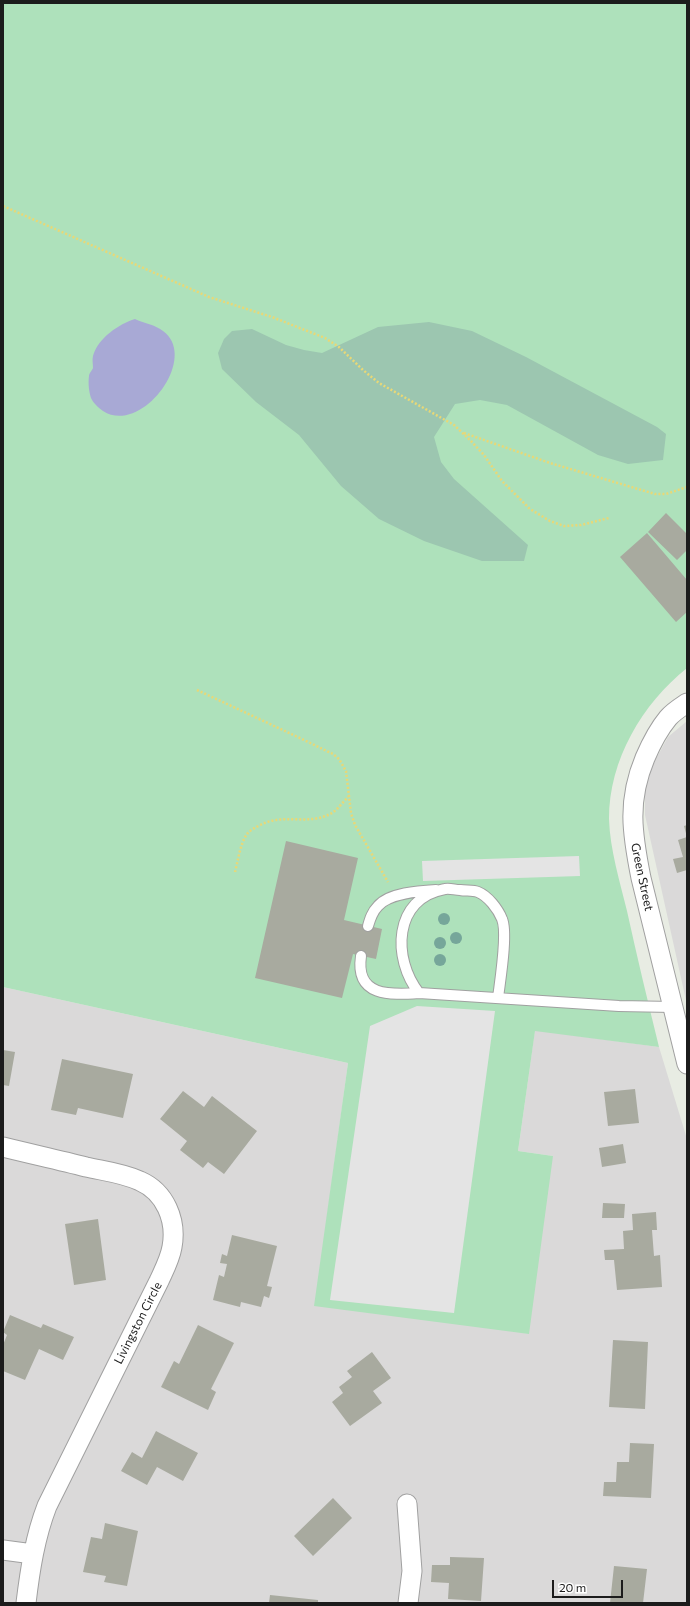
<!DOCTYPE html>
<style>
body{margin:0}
#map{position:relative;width:690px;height:1606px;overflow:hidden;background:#e8ece3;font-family:Commissioner,sans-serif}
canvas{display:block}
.frame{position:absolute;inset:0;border:4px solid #1c1c1c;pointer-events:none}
.scale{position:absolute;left:552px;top:1580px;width:71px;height:18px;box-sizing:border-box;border:2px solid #1c1c1c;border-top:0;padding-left:5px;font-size:12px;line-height:14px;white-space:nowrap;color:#1c1c1c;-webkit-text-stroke:3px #fff;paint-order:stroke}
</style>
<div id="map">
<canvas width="690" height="1606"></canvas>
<div class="frame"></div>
<div class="scale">20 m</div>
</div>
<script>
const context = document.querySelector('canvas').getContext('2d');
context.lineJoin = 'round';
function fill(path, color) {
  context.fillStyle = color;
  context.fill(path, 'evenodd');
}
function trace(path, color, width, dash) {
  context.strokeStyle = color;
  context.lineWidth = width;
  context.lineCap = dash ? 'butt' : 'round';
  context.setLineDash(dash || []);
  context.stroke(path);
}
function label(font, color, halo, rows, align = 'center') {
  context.font = font + ' Commissioner,sans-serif';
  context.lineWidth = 3;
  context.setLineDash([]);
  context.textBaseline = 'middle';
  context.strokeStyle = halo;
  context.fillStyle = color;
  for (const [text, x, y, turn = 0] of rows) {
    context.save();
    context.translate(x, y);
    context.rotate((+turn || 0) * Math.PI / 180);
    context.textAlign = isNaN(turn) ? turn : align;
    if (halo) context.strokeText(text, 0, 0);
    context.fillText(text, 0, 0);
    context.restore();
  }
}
fill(new Path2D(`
 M687 721V1005L645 815V779L668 737Z
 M3 987 348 1063 315 1306 553 1156 518 1151 535 1030 659 1047 687 1139V1603H3Z`), '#dad9d9');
fill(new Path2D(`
 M3 3H687V668C642 704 609 760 609 819 610 850 620 882 627 911 637 957 648 1002 659 1047L535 1031 518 1151 553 1156 529 1334 314 1306 348 1063 3 987Z`), '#aee1bb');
fill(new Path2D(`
 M429 322 472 331 526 357 657 427 666 434 663 460 628 464 598 455 507 405 480 400 455 404 434 437 441 462 454 479 528 545 524 561H482L424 541 379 519 341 486 299 435 256 402 222 369 218 353 224 339 232 331 252 329 286 345 304 350 322 353 378 327Z`), '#9cc6b0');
fill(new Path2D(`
 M579 856 580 876 423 881 422 861Z
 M417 1006 495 1011 454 1313 330 1300 370 1026Z`), '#e4e4e4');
fill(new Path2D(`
 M135 319C143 323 156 325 163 331 200 358 141 436 103 411 99 408 93 403 91 398 89 392 88 383 89 376 89 373 92 371 93 368 93 364 92 360 93 356 98 338 119 324 135 319Z`), '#a8a9d5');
fill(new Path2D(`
 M666 513 687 534V550L677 560 648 532Z
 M647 533 687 580V612L676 622 620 557Z
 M687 825V837L684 826Z
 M687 837V870L677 873 673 859 683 857 678 840Z
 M286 841 358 858 344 920 382 929 376 959 353 954 342 998 255 978Z
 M3 1050 15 1052 9 1086 3 1085Z
 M62 1059 133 1074 123 1118 78 1108 76 1115 51 1110Z
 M635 1089 639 1123 608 1126 604 1092Z
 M183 1091 204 1107 212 1096 257 1131 224 1174 208 1162 203 1168 180 1150 187 1141 160 1119Z
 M623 1144 626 1163 602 1167 599 1148Z
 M603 1203 625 1204 624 1218H602Z
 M656 1212 657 1230H652L654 1256 660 1255 662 1287 617 1290 614 1260H605L604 1250 624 1249 623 1231 633 1230 632 1214Z
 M98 1219 106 1280 74 1285 65 1224Z
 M232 1235 277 1246 267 1286 272 1287 269 1298 264 1296 261 1307 241 1302 240 1307 213 1300 219 1275 224 1277 227 1264 220 1263 222 1254 227 1256Z
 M10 1315 41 1328 43 1324 74 1337 63 1360 39 1349 25 1380 3 1371V1345L7 1335 3 1332Z
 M198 1325 234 1343 211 1389 216 1392 208 1410 161 1387 174 1361 179 1364Z
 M613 1340 648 1342 645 1409 609 1407Z
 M372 1352 391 1378 373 1391 382 1403 350 1426 332 1402 343 1393 339 1387 352 1377 347 1371Z
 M156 1431 198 1453 183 1481 157 1467 147 1485 121 1471 132 1452 142 1458Z
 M630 1443 654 1444 651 1498 603 1496 604 1482H616L617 1462H629Z
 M333 1498 352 1518 313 1556 294 1536Z
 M105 1523 138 1531 127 1586 104 1582 106 1576 83 1572 91 1537 102 1539Z
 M450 1557 484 1558 481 1601 448 1599 449 1583 431 1582 432 1565H450Z
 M614 1566 647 1569 643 1603H610Z
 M270 1595 318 1600V1603H269Z`), '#a8aa9f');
const service = new Path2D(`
 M368 926C370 919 372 912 378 906 389 893 419 891 436 890
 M361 956C355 997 390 995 419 993L619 1006 673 1007
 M419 993C392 959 393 898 445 889 450 888 455 890 460 890 466 891 473 890 478 892 488 896 498 909 502 919 508 933 500 981 498 998`);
const minor = new Path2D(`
 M687 703C681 707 673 712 668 718 658 730 651 744 645 758 627 801 632 833 641 878L687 1064
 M3 1147C31 1154 59 1160 86 1167 104 1171 123 1173 140 1181 165 1192 177 1220 172 1247 170 1259 164 1270 159 1281L47 1506C35 1537 30 1570 26 1603
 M407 1504 412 1571 408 1603
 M3 1550 33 1554`);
trace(service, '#a0a0a0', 12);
trace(minor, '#a0a0a0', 21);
trace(new Path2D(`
 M3 206 209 297 272 317 325 338 339 347 363 370 379 383 454 425 470 440 484 455 502 481 530 509 550 521 564 526 581 525 609 518
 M464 433 550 463 655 494H666L687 487
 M197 690 302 739 333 754 339 759 346 771 351 813 355 825 388 882
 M235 872C238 861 240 844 247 834 250 830 255 828 260 825 284 813 306 825 328 815 336 812 342 803 348 797`), '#e8d877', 2.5, [2, 2]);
trace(service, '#fff', 10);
trace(minor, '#fff', 19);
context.fillStyle = '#76a69a';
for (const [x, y] of [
 [444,919],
 [456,938],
 [440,943],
 [440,960]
]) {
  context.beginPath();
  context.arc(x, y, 6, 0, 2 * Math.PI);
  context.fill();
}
label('12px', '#1c1c1c', '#fff', [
 ["Green Street",642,877,78],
 ["Livingston Circle",138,1323,-63]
]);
</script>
